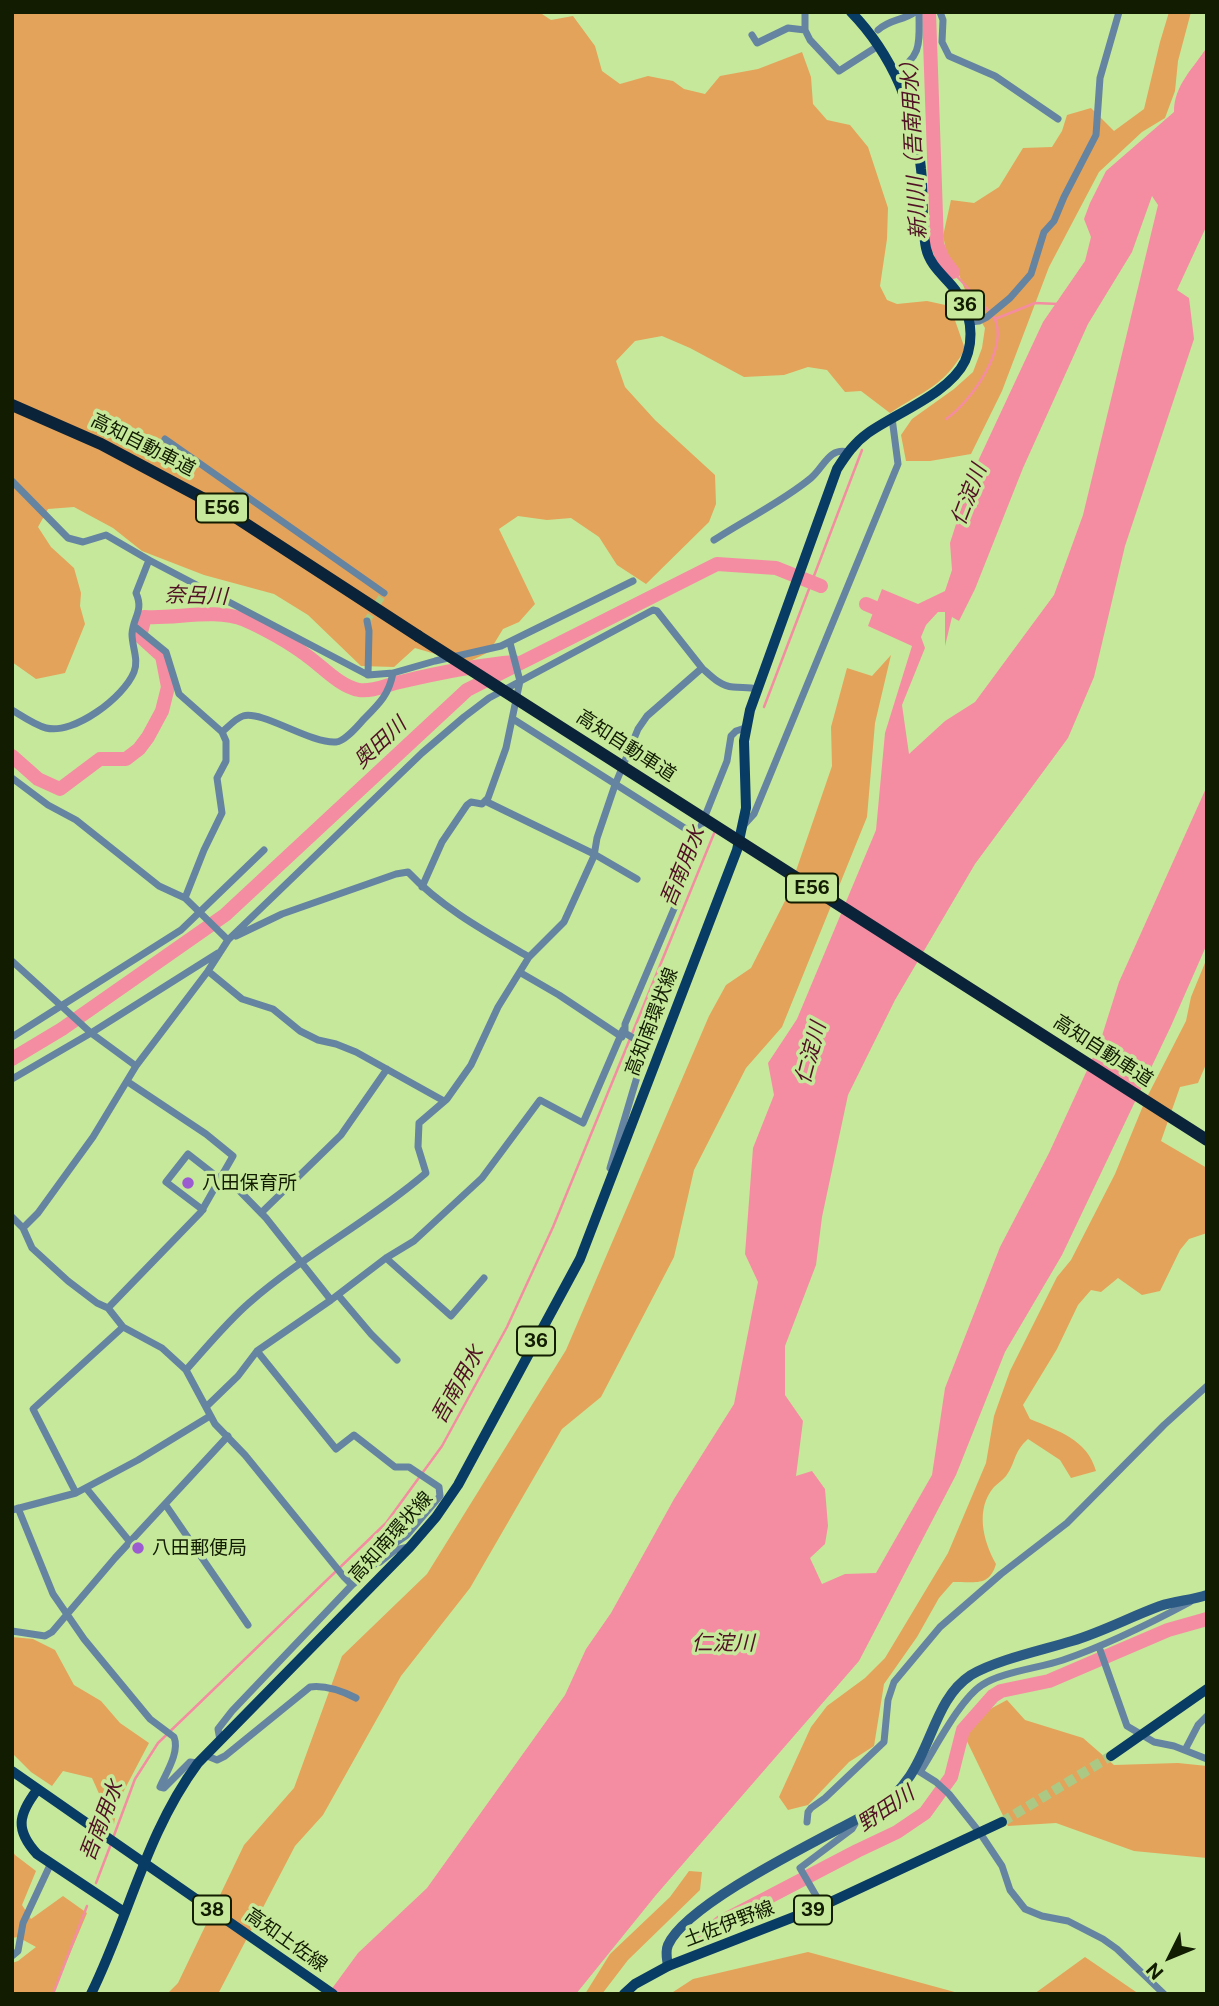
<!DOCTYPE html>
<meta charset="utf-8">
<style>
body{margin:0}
#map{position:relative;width:1219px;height:2006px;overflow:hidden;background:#c6e89b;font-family:"Public Sans",sans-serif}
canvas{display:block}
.frame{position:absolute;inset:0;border:14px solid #111c00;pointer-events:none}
.north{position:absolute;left:1135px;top:1922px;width:70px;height:70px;-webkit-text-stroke:5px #c6e89b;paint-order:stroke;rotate:227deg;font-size:19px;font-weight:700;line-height:28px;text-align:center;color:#111c00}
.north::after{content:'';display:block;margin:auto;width:24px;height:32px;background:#111c00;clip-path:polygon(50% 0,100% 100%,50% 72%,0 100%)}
</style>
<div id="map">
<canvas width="1219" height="2006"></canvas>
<div class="frame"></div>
<div class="north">N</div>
</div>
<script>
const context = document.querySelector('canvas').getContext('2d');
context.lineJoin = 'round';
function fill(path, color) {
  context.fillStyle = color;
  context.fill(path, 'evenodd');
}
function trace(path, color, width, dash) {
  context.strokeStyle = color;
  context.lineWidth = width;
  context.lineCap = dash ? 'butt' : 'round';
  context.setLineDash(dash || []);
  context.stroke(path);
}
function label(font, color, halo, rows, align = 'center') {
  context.font = font + ' "Public Sans","Noto Sans JP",sans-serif';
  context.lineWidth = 7;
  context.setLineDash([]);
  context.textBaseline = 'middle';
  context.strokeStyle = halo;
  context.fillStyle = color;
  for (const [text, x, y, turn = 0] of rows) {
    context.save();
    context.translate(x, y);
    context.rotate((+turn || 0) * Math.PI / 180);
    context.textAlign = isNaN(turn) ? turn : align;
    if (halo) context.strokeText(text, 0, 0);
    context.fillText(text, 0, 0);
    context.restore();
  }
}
fill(new Path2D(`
 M12 12H539L551 20 573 16 595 46 602 71 620 84 648 76 673 81 684 89 705 94 720 76 758 69 802 52 811 77 813 104 827 120 850 125 868 147 888 208 887 239 880 286 887 300 897 304 927 301 950 306 965 349C943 388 924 390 890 413L861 391 845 392 827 370 808 367 784 375 744 377 690 348 662 336 635 341 616 361 625 387 655 420 715 475 716 504 709 522 646 584 617 565 599 537 571 518 547 520 518 516 499 529 535 604 519 622 503 629 489 652 466 663 415 648 394 667 361 666 308 615 274 594 204 575 142 551 113 528 74 507 48 509 38 527 51 547 74 568 81 593 80 606 85 624 65 673 36 679 12 662Z
 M1169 12H1191L1178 61 1175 91 1165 118 1142 132 1099 172 1049 267 1002 391 971 454 930 461H906L901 435 912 419 954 389 973 372 982 348 985 328 970 302 959 275 948 259 943 236 951 200 974 203 999 187 1023 148 1052 147 1062 131 1067 115 1091 108 1114 131 1144 109 1160 42Z
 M891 655 875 723 867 817 782 1027 746 1068 694 1170 674 1257 601 1397 562 1429 470 1588 401 1676 323 1815 295 1846 218 1994H167L178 1983 244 1845 294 1788 342 1656 427 1574 566 1350 709 1016 726 985 751 968 787 897 832 766 831 727 847 668 872 676Z
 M1207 958V1062L1198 1083 1180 1087 1161 1141 1207 1168V1233L1189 1239 1180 1250 1160 1291 1142 1295 1118 1278 1101 1292 1091 1290 1078 1305 1057 1349 1023 1405 1030 1419C1058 1431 1087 1439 1096 1471L1071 1478 1060 1460 1028 1439C1013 1452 1016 1463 1006 1476 1003 1480 998 1483 994 1487 975 1509 983 1541 996 1564 989 1588 974 1581 953 1582L939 1598 917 1637 884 1684 874 1746 849 1762 808 1805 788 1810 779 1797 811 1727 827 1706 865 1678 885 1658 948 1553 986 1463 994 1416 1010 1371 1057 1277 1071 1260 1115 1174 1145 1101 1186 1021 1191 997Z
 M12 1637 33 1639 55 1650 74 1685 101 1701 120 1723 149 1743 118 1802 114 1824 105 1817 101 1798 92 1778 63 1771 52 1786 31 1772 12 1753Z
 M1007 1700 1025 1720 1083 1738 1114 1765 1178 1763 1207 1766V1858L1134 1851 1056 1823 1008 1826 964 1735 979 1715Z
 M12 1850 15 1855 36 1871 22 1905 31 1919 63 1896 87 1913 53 1994H12V1963L18 1961 36 1947 18 1937 12 1938Z
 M689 1871 702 1872 700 1890 628 1960 602 1994H585L610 1954 670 1897Z
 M808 1952 962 1994H670L693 1979Z
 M1085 1957 1139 1994H1034Z`), '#e4a35a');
fill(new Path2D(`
 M1207 47V225L1177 290 1189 298 1194 339 1125 546 1094 677 1068 738 975 864 895 1000 848 1095 822 1217 816 1265 785 1346V1395L803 1421 796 1476 812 1471 825 1489 828 1526 825 1544 810 1558 822 1584 845 1574 876 1573 932 1475 945 1388 1000 1247 1049 1153 1100 1042 1119 982 1207 786V944L1171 1026 1062 1255 1005 1352 956 1475 859 1661 656 1895 576 1994H328L358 1953 427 1888 565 1695 586 1649 611 1613 674 1499 734 1404 758 1282 745 1254 753 1148 774 1095 768 1063 797 1019 876 830 885 733 912 646 868 626 882 589 918 604 945 591 952 570 950 543 972 474 1043 322 1085 261 1091 237 1084 219 1090 203 1106 171 1174 112C1174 85 1193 69 1207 47ZM1152 196 1158 205 1083 515 1054 595 975 702 945 721 909 754 902 705 925 648 921 637 926 625 938 612H945V646L952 617 959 621 975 589 1023 468 1088 324 1132 252Z`), '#f58da2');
trace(new Path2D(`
 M953 272 988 310
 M995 319 1035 303 1059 304
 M946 419C970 403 1012 345 993 316
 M764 707 862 450
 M113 1838 135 1779 158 1743 386 1523 442 1446 507 1327 553 1227 715 831
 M96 1883 111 1844
 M53 1994 87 1906`), '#f58da2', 2.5);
trace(new Path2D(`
 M929 12 937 244 943 259 953 272
 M866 604 892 615
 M12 756 38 779 60 789 100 759H126L139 749 148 737 162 711 168 687 162 656 140 636 145 617C178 619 214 608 245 620 264 628 290 643 306 655 322 666 339 686 359 690 373 692 386 685 400 682 438 673 477 665 515 662
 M12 1059 62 1029 225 915 467 690 717 564 776 568 821 586
 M701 1938 721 1922 857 1851 897 1832 925 1813 951 1777 963 1730 993 1696 1001 1691 1049 1681 1168 1630 1207 1619`), '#f58da2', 14);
trace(new Path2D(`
 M367 621 384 593`), '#abc984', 7, [7, 3.5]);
trace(new Path2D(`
 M1002 1822 1111 1756`), '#abc984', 10, [10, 5]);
trace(new Path2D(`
 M805 12V30L810 40 839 71 878 46
 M940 12 943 20 942 42 949 56 995 76 1058 119
 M878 30C890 19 902 21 915 12
 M752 35 757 43 788 28 805 30
 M895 72C923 56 919 42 919 12
 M970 322 979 321 987 317 1010 298 1031 274 1044 232 1054 221 1064 197 1096 135 1100 78 1119 12
 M165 439 384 593
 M12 481 68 538 83 542 106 535 149 560
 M714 540C746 519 782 502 811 478 824 467 829 447 848 452
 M367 621 369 631 368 675
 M134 626 166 652 179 694 222 732 226 741V761L217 778 222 813 204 850 185 898
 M12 710C22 716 35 725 46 728 74 735 124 697 134 672 139 660 132 647 132 634 133 617 144 611 136 593L149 560 368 675 393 673 435 661 501 646 633 581
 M513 719 697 836
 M222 732C228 727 236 718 243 716 262 710 311 744 336 742 346 741 359 724 365 718 380 703 389 694 393 673
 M12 778 48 805 76 820 159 886 185 898 228 940
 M485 801 594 854 637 879
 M744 825 754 814 898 464 892 418
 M422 887 442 842 467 805 471 802 482 804 488 798 506 748 520 681 510 643
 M236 936 282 914 396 874 408 872C442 908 486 932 529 957
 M12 961 91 1033 136 1066
 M208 971 242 999 273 1009 300 1031 318 1040 336 1044 356 1052 444 1101
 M521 973 559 995 622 1037
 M12 1037 181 930 264 850
 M12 1079 91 1033 218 953
 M610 1168 645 1050 646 1046 625 1033V1024L676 904 697 836 727 761 731 736 736 731 745 728
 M223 1174 266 1218 331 1300
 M203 1210 166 1182 188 1154 220 1179
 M261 1213 341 1135 387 1069
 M12 1217 23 1228 32 1248 68 1281 97 1303 108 1308 123 1327 162 1348 186 1370 215 1424 245 1455 344 1577 352 1585
 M23 1228 38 1213 93 1137 136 1066 208 971 228 940 422 753 464 717 489 698 653 610 657 611 702 668
 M386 1258 451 1316 484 1278
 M338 1295 371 1334 397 1360
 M108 1308 201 1212 233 1156 206 1134 128 1082
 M257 1351 336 1449 354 1435 395 1467H409L439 1487 440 1496 407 1535 388 1548 366 1574
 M186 1370C206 1348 226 1323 249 1303 304 1255 370 1221 426 1173L418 1147 419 1123 447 1099 471 1065 498 1007 529 957 564 922 594 856 597 838 615 785 638 729 647 716 702 668C711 676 720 686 733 687 742 688 749 687 757 689
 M207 1406 238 1376 257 1351 331 1300 386 1258 414 1241 482 1178 540 1100 583 1123 623 1030
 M86 1488 130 1542
 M76 1493 33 1409 123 1327
 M165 1504 248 1625
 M18 1508 53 1594 84 1639 150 1719 174 1737C180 1752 166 1773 160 1787L164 1788 190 1762 198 1763
 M12 1510 76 1493 138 1460 210 1416
 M380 1562 395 1550 409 1547
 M12 1631 45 1636 52 1632 115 1558 228 1436
 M1099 1647 1127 1726 1154 1742 1174 1746 1207 1759
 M220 1740 218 1729 232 1711 352 1585 368 1572
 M1185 1750 1198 1725 1207 1716
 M205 1755 217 1760 225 1756 310 1687C325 1685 342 1691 356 1698
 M917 1770 936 1782 949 1794 980 1833 1002 1866 1010 1890 1025 1909 1042 1916 1068 1921 1103 1939 1117 1949 1164 1994
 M920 1772C935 1749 960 1699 982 1685 1001 1672 1040 1668 1063 1660 1107 1645 1149 1624 1190 1602
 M807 1822 808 1812 811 1808 825 1798 884 1742 888 1700 894 1682 940 1627 1001 1574 1067 1523 1164 1425 1207 1386
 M822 1906 800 1868 852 1829 856 1822
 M12 1956 18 1951 23 1923 51 1863`), '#6584a1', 7);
trace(new Path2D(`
 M668 1966C667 1959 665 1952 668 1945 688 1901 828 1836 874 1810 934 1776 925 1705 971 1675 996 1660 1043 1650 1072 1641 1102 1632 1130 1617 1160 1606 1175 1601 1192 1600 1207 1595`), '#2b5a84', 10);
trace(new Path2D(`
 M1111 1756 1207 1689
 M12 1771 91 1826
 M37 1790C18 1815 15 1830 37 1854L124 1912
 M91 1994C129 1917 146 1833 198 1763L410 1547 436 1517 458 1485 580 1259 737 850 746 808 744 741 750 710 837 469C846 455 854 443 868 433 896 413 950 393 965 361 975 338 971 311 956 291 946 277 930 267 926 248 921 223 924 195 921 169 916 111 892 54 851 12
 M624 1994 635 1984 668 1966 822 1906 1002 1822`), '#083c64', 10);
trace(new Path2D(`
 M12 405 101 444 223 509 418 636`), '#0b2339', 12);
trace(new Path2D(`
 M91 1826 333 1994`), '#083c64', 10);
trace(new Path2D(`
 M418 636 1207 1140`), '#0b2339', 12);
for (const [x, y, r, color] of [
 [188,1183,7,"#9d5bd1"],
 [138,1548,7,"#9d5bd1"]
]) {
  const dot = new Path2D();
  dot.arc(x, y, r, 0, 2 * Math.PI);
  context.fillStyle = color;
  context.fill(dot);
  trace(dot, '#c6e89b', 2.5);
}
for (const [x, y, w] of [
 [965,305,38],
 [222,508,52],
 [812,888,52],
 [536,1341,38],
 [212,1910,38],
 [813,1910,38]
]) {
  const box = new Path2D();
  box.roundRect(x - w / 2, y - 14.5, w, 29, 5);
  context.fillStyle = '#c6e89b';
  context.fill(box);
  trace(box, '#111c00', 2);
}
label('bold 18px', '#111c00', null, [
 ["36",965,305],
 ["E56",222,508],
 ["E56",812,888],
 ["36",536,1341],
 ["38",212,1910],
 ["39",813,1910]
]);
label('19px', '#111c00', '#c6e89b', [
 ["高知自動車道",143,445,27],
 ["高知自動車道",626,746,33],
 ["高知南環状線",652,1022,-69],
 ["高知自動車道",1103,1051,33],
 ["高知南環状線",391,1537,-48],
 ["土佐伊野線",729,1924,-21],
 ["高知土佐線",286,1940,35]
]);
label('19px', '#111c00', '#c6e89b', [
 ["八田保育所",202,1183],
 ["八田郵便局",152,1548]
], 'left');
label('italic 21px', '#511124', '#c6e89b', [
 ["新川川（吾南用水）",914,145,-93],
 ["仁淀川",969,495,-69],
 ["奈呂川",196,596,2],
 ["奥田川",380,743,-43],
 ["吾南用水",683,867,-68],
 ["仁淀川",811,1053,-75],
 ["吾南用水",458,1385,-61],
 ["仁淀川",723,1644],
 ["野田川",886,1809,-34],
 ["吾南用水",102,1821,-69]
]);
</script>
